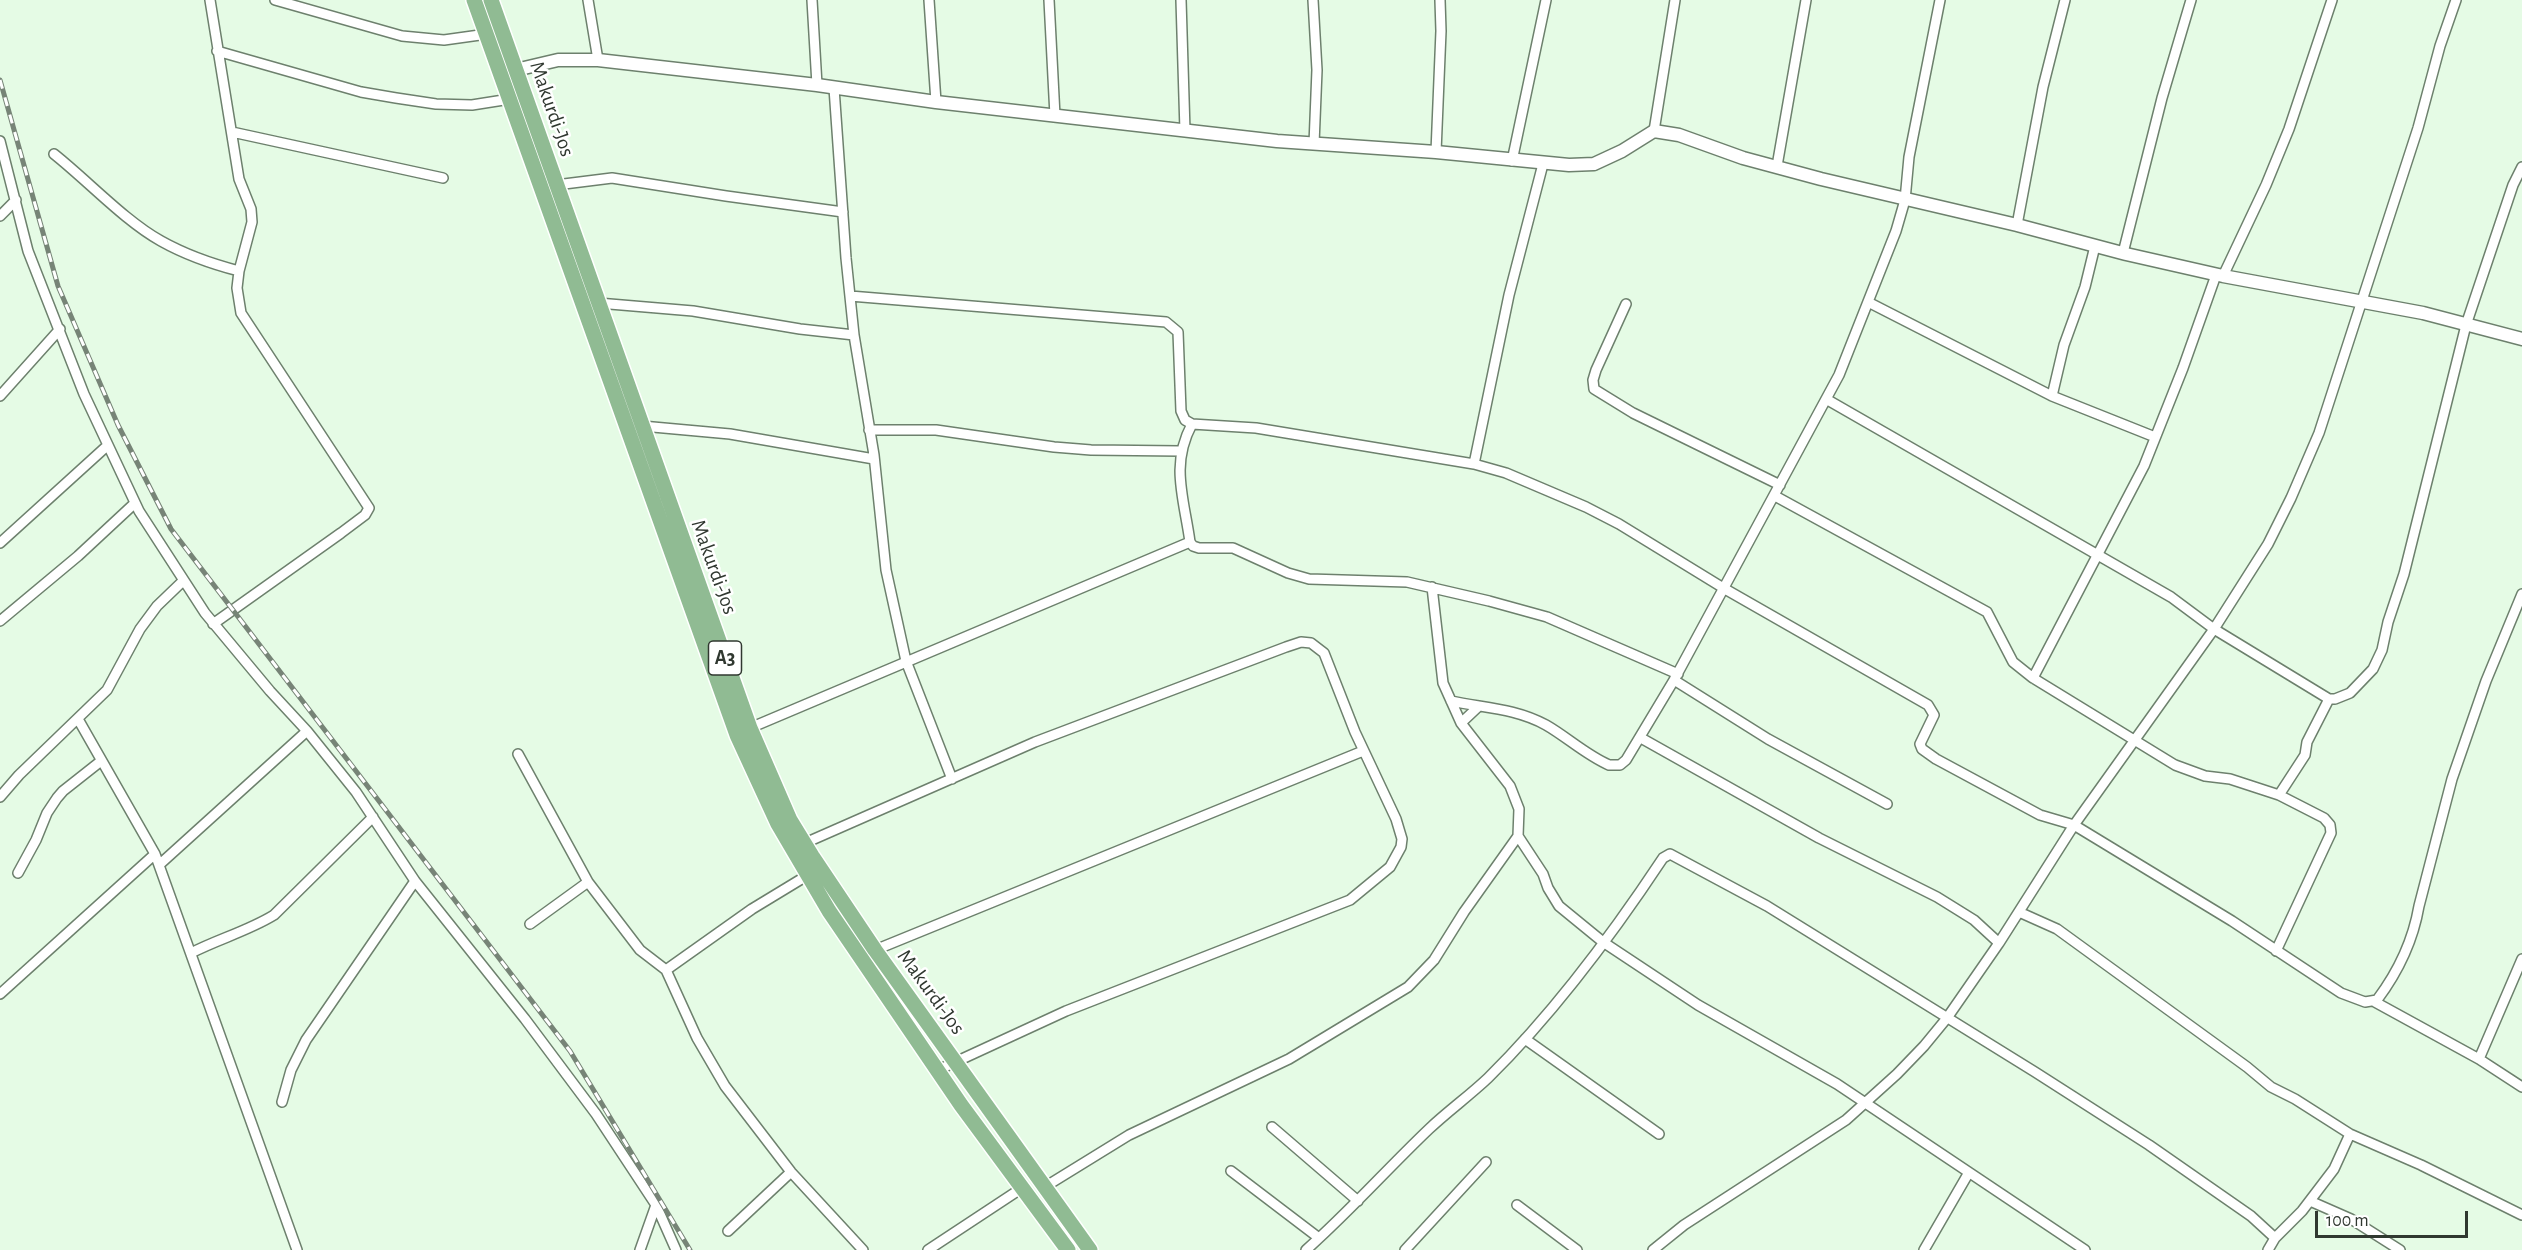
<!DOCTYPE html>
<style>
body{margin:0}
#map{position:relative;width:2522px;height:1250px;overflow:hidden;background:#e5fbe5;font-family:"Alegreya Sans",sans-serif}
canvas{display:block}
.scale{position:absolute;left:2315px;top:1211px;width:153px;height:27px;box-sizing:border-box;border:3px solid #303830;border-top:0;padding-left:8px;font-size:18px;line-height:21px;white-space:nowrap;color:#303830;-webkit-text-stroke:4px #fff;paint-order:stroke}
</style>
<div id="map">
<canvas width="2522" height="1250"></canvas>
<div class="scale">100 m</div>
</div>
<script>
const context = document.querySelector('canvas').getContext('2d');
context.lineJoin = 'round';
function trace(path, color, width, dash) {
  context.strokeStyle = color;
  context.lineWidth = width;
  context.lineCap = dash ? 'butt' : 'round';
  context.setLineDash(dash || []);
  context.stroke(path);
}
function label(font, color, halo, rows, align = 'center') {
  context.font = font + ' "Alegreya Sans",sans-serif';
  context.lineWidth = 5;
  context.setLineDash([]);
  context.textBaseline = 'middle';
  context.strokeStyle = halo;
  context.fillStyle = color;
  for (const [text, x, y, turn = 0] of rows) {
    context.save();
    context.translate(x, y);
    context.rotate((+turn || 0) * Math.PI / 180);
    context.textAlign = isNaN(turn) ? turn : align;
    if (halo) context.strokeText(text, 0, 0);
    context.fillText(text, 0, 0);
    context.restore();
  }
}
const minor = new Path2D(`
 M210 0 239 179 251 209 252 222 239 271 237 288 241 313 369 508 365 515 341 533 213 624
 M275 0 402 36 444 40 487 34
 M588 0 598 60
 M812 0 817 85
 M929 0 936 102
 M1049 0 1055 116
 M1181 0 1185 131
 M1313 0 1317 70 1314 144
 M217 51 361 92 396 98 436 104 472 105 510 99
 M834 88 846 258 854 335 874 455 886 570 906 661 952 779
 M1654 131 1675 0
 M232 132 443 178
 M0 141 28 251 84 394 139 511 205 613 270 691 307 731 356 792 415 881 525 1019 596 1114 656 1205 676 1250
 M1436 152 1441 31 1440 0
 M54 154C88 181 125 221 161 241 186 255 212 264 239 271
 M1512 161 1546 0
 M1777 166 1806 0
 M556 185 612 178 726 196 843 212
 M0 216 16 200
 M2017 225 2043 87 2065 0
 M2123 253 2162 98 2191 0
 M2223 276 2266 185 2289 129 2332 0
 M850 296 1166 322 1178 332 1181 411 1185 420 1192 424 1256 428 1474 464 1506 473 1586 507 1619 524 1725 589 1928 705 1934 715 1920 744 1922 749 1936 759 2040 815 2074 825 2232 921 2341 993 2365 1002 2377 1000C2398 972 2413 941 2419 906L2452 779 2486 681 2522 594
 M1868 302 2052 396 2155 437
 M598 303 693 311 800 329 854 335
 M1626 304 1596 370 1593 380 1594 389 1633 413 1780 485
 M0 396 60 329
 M2052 396 2064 345 2085 287 2095 246
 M1826 399 2171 597 2214 629 2329 699H2335L2350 693 2373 669 2382 650 2388 622 2404 574 2466 325 2513 185 2522 167
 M1192 424C1170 465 1184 498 1190 542L1193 546 1199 548H1233L1288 573 1309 579 1407 582 1489 601 1547 617 1678 674
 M642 426 730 434 874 459
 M869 430H936L1054 447 1091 450 1180 451
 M1474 464 1509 295 1543 164
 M1775 496 1987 612 2013 662 2033 678 2144 466 2183 368 2216 275
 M0 543 108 445
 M1432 587 1443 683 1461 723 1510 786 1519 809 1518 836 1543 874 1548 888 1559 906 1603 942 1698 1005 1837 1084 2085 1250
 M0 621 78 556 135 503
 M2033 678 2175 765 2205 776 2230 779 2279 795 2324 818 2330 825 2331 833 2276 951
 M1674 680 1768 739 1887 804
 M1451 701C1483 708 1515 708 1546 725 1567 737 1586 755 1609 765H1620L1626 760 1674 680 1839 375 1896 231 1905 200 1909 157 1940 0
 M78 719 155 854 297 1250
 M1461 723 1478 707
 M750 728 1190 542
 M1641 738 1819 838 1937 897 1974 920 1999 943 1947 1018 1924 1046 1897 1074 1846 1120 1684 1225 1653 1250
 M518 754 588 882 640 950 666 970 697 1038 725 1086 791 1172 863 1250
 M2279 795 2305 755 2307 742 2329 699
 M0 797 19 775 107 690 140 629 157 606 183 581
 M805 843 1035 742 1286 647 1301 642 1311 643 1324 653 1355 732 1396 819 1402 839 1401 847 1390 867 1350 900 1066 1011 938 1070
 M159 865 307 731
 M18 873 36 840 47 813 57 798 63 791 101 761
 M2019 912 2057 929 2247 1067 2271 1087 2295 1099 2350 1134 2421 1165 2522 1215
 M530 924 588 882
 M1999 943 2074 825 2214 629 2268 544 2291 498 2319 433 2418 128 2440 46 2456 0
 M875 950 1363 751
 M191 953C218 939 248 931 274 915L373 817
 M666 970 752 909 808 875
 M0 994 155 854
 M2375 1002 2479 1059 2522 1087
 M1525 1039 1659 1134
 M2479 1059 2522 959
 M282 1102 291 1070 306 1040 415 881
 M1272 1127 1358 1201
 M1231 1171 1319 1238
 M1043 1188 1129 1135 1289 1059 1408 987 1434 960 1464 912 1518 836
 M2310 1201 2351 1219 2400 1250
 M1517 1205 1577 1250
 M728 1231 791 1172
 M2275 1238 2302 1211 2334 1169 2350 1134
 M640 1250 656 1205
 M928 1250 1022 1188
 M1306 1250C1349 1212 1387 1169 1429 1129 1448 1111 1469 1096 1488 1078 1554 1013 1612 935 1663 858L1670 854 1767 906 2035 1072 2149 1145 2251 1216 2275 1238 2268 1250
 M1405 1250 1486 1162
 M1924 1250 1968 1174`);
const tertiary = new Path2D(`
 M507 72 558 60H598L817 85 936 102 1277 141 1436 152 1569 165 1594 164 1622 151 1654 131 1679 135 1743 158 1821 179 2017 225 2126 254 2223 276 2423 313 2522 339`);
const trunk = new Path2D(`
 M474 0 737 735 778 824 829 911 961 1105 1068 1250
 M491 0 750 728 790 820 812 856 875 950 1090 1250`);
trace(minor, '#6d806d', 12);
trace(tertiary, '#6d806d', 15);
trace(trunk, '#fff', 18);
trace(minor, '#fff', 9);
trace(tertiary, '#fff', 12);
trace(trunk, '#90bb93', 15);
const rail = new Path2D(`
 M0 80 58 286 118 425 171 529 570 1051 690 1250`);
trace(rail, '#778477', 5);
trace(rail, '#fff', 3, [9]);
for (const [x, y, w] of [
 [725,658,33]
]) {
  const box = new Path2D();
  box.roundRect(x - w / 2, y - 17, w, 34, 4.5);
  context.fillStyle = '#fff';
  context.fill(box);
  trace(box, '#303830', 1.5);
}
label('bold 20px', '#303830', null, [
 ["A3",725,658]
]);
label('21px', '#303830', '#fff', [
 ["Makurdi-Jos",552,109,71],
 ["Makurdi-Jos",714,567,70],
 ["Makurdi-Jos",931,992,54]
]);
</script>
